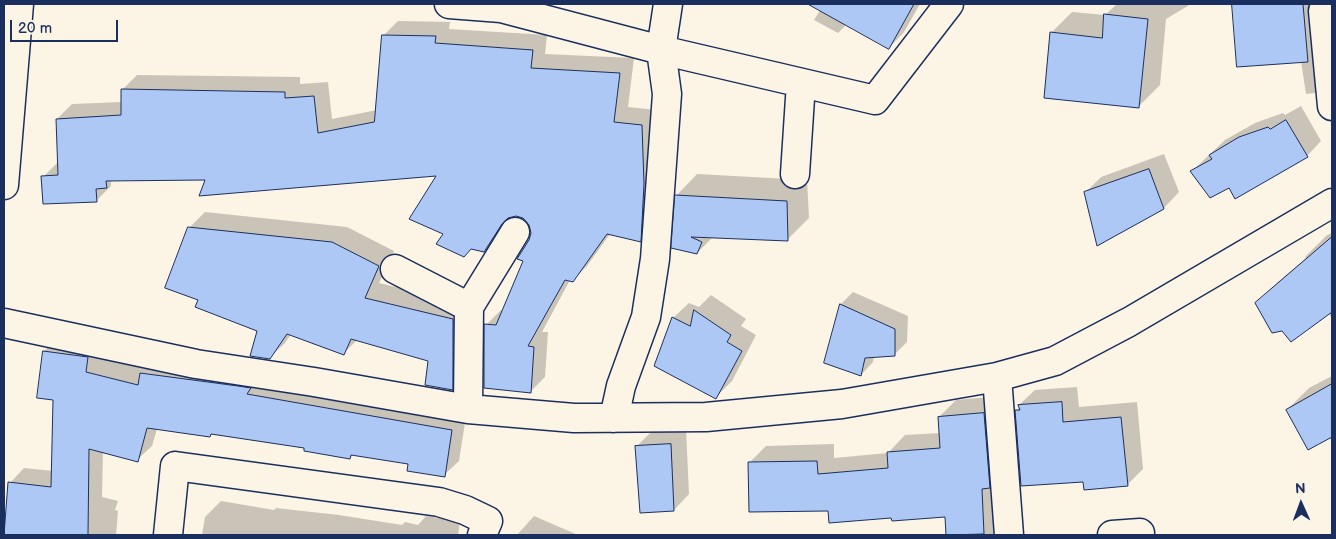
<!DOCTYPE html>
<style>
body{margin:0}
#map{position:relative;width:1336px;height:539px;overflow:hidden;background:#fcf5e5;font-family:"Balsamiq Sans",sans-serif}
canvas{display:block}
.frame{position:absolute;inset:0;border:5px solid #1b2f5e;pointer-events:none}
.north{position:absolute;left:1276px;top:479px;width:50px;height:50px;-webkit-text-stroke:4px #fcf5e5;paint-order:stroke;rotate:358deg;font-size:14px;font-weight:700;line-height:20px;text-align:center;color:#1b2f5e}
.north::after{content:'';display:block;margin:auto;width:18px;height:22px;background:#1b2f5e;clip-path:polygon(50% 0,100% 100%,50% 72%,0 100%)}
.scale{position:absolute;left:10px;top:20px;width:108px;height:22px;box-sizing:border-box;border:2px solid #1b2f5e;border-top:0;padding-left:6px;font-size:15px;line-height:18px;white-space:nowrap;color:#1b2f5e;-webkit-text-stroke:4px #fcf5e5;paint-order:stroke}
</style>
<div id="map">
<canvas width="1336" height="539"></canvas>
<div class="frame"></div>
<div class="north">N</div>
<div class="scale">20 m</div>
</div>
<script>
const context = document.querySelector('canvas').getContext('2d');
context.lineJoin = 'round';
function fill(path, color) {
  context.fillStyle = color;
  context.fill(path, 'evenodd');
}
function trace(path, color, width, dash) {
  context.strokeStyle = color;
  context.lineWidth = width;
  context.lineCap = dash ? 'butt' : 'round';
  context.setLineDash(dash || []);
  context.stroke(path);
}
fill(new Path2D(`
 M824 4H920L904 32 889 48 847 24 838 33 814 20Z
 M1117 4H1191L1166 19 1160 85 1139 106 1051 33 1072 12 1105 15Z
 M1234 4H1326L1332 75 1315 93 1306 94 1301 61 1238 65Z
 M398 21 450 22 449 29 547 35 545 54 634 58 628 107 657 110 655 225 640 240 610 234 587 266 572 281 570 280 542 332H548L545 377 530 392 486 325 501 310H503L525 260 532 232 530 224 523 217 515 215 510 217 499 236 484 251 445 234 438 175 113 180 111 182V186L96 201 43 177 58 162 57 119 72 104 122 102V90L137 75 300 77V84L328 82 332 119 377 110 383 36Z
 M1301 106 1321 141 1307 156 1230 187 1192 171 1225 140 1255 123 1283 113 1285 115Z
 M1164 154 1179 192 1164 208 1085 193 1101 177Z
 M697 174 807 180 809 218 788 239 713 237 697 253 673 247 677 195Z
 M205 212 347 227 394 251 379 283 468 304 467 374 452 389 429 361 358 339 343 354 291 334 285 343 269 358 258 331 200 299 189 228Z
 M1332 233V320L1329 313 1257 303 1278 282 1306 258 1305 257 1327 235Z
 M853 292 908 316 907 342 894 355 874 356 873 362 861 375 841 304Z
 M711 295 746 319 741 326 756 335 732 381 716 397 673 318 689 303 699 307Z
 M59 337 102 343 100 358 146 369 156 359 466 416 459 461 444 475 410 463 353 454 350 458 306 447 213 433 210 436 157 429 152 446 137 460 103 451 102 497 118 501 115 510 118 511 116 535H4L10 483 24 468 53 471 54 399 44 351Z
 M1332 376V442L1329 437 1287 410 1309 388Z
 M1077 387 1079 407 1137 402 1143 469 1127 485 1084 481 1016 411 1020 407 1019 405 1035 390Z
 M1001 396V535H947L946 515 893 517 829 509 749 463 766 446 834 444V458L888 453 905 435 940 433 939 417 956 400Z
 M686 429 689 494 674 510 637 446 652 431Z
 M221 501 274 510 276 508 339 515 402 525 405 522 418 525 426 516 460 521 458 535H202L205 517Z
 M534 516 578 535H517Z`), '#0003');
const building = new Path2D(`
 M808 4H914L889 49Z
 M1232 4H1303L1308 62 1237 67Z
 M1104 14 1148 19 1139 108 1044 98 1050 32 1102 38Z
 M382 35 436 36 435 43 533 50 531 68 620 73 614 122 642 125 644 184 641 242 607 234 573 282 565 280 528 346 534 347 531 393 484 388V324L496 325 523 261 517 259 529 240 531 233 529 225 523 218 516 216 508 218 502 224 484 252 471 249 464 257 436 244 443 234 409 219 436 176 199 196 205 180 106 181 107 188 96 189 97 202 43 204 41 176 58 175 56 119 121 115V89L285 92V98L314 96 318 133 374 122Z
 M1286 120 1308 157 1235 199 1229 188 1210 198 1190 171 1212 159 1209 155 1239 137 1268 127 1270 129Z
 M1149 169 1164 209 1097 246 1084 192Z
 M675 195 787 201 788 241 691 237 702 242 697 254 671 248Z
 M188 227 332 242 379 266 365 298 453 319V390L425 385 428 361 351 339 344 355 287 334 270 359 250 356 257 331 195 307 198 300 165 288Z
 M1332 237V312L1291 342 1282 331 1272 333 1255 303Z
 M840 304 895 329V356L865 358 861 376 824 363Z
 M694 310 731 335 727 342 742 351 716 399 654 366 672 317 690 326Z
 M43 351 88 357 86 372 138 385 140 373 238 386 251 388 247 394 452 430 445 477 407 471 408 464 351 455 350 459 304 451V448L211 434 210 437 147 428 138 462 89 449 88 535H4L8 482 51 487 53 400 37 398Z
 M1332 384V437L1308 450 1286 410Z
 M1062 402 1063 422 1121 417 1128 486 1084 490 1083 482 1021 486 1015 410H1020L1018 405Z
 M984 413 990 488 982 489 984 534 946 535 945 517 892 521 891 518 829 523 828 511 749 512 748 462 817 461 818 474 888 468 887 452 940 448 938 417Z
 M671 444 674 511 640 513 635 446Z`);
fill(building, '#aec8f6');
trace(building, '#1b2f5e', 1);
const minor = new Path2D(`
 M449 4 501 8 661 50 875 100 949 4
 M1323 11 1332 106
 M795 174 801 83
 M4 185 19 4
 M395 269 469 307
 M4 323 196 364 314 382 468 409 574 418 706 417 842 404 997 377 1055 361 1129 322 1332 203
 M997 377 1009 535
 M468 409 469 307 515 232
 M614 418 621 386 646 317 655 259 667 94 661 50 668 4
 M168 535 175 466 439 502 465 510 488 521 482 535
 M1112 535 1140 533`);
trace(minor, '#1b2f5e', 31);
trace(minor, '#fcf5e5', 28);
</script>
